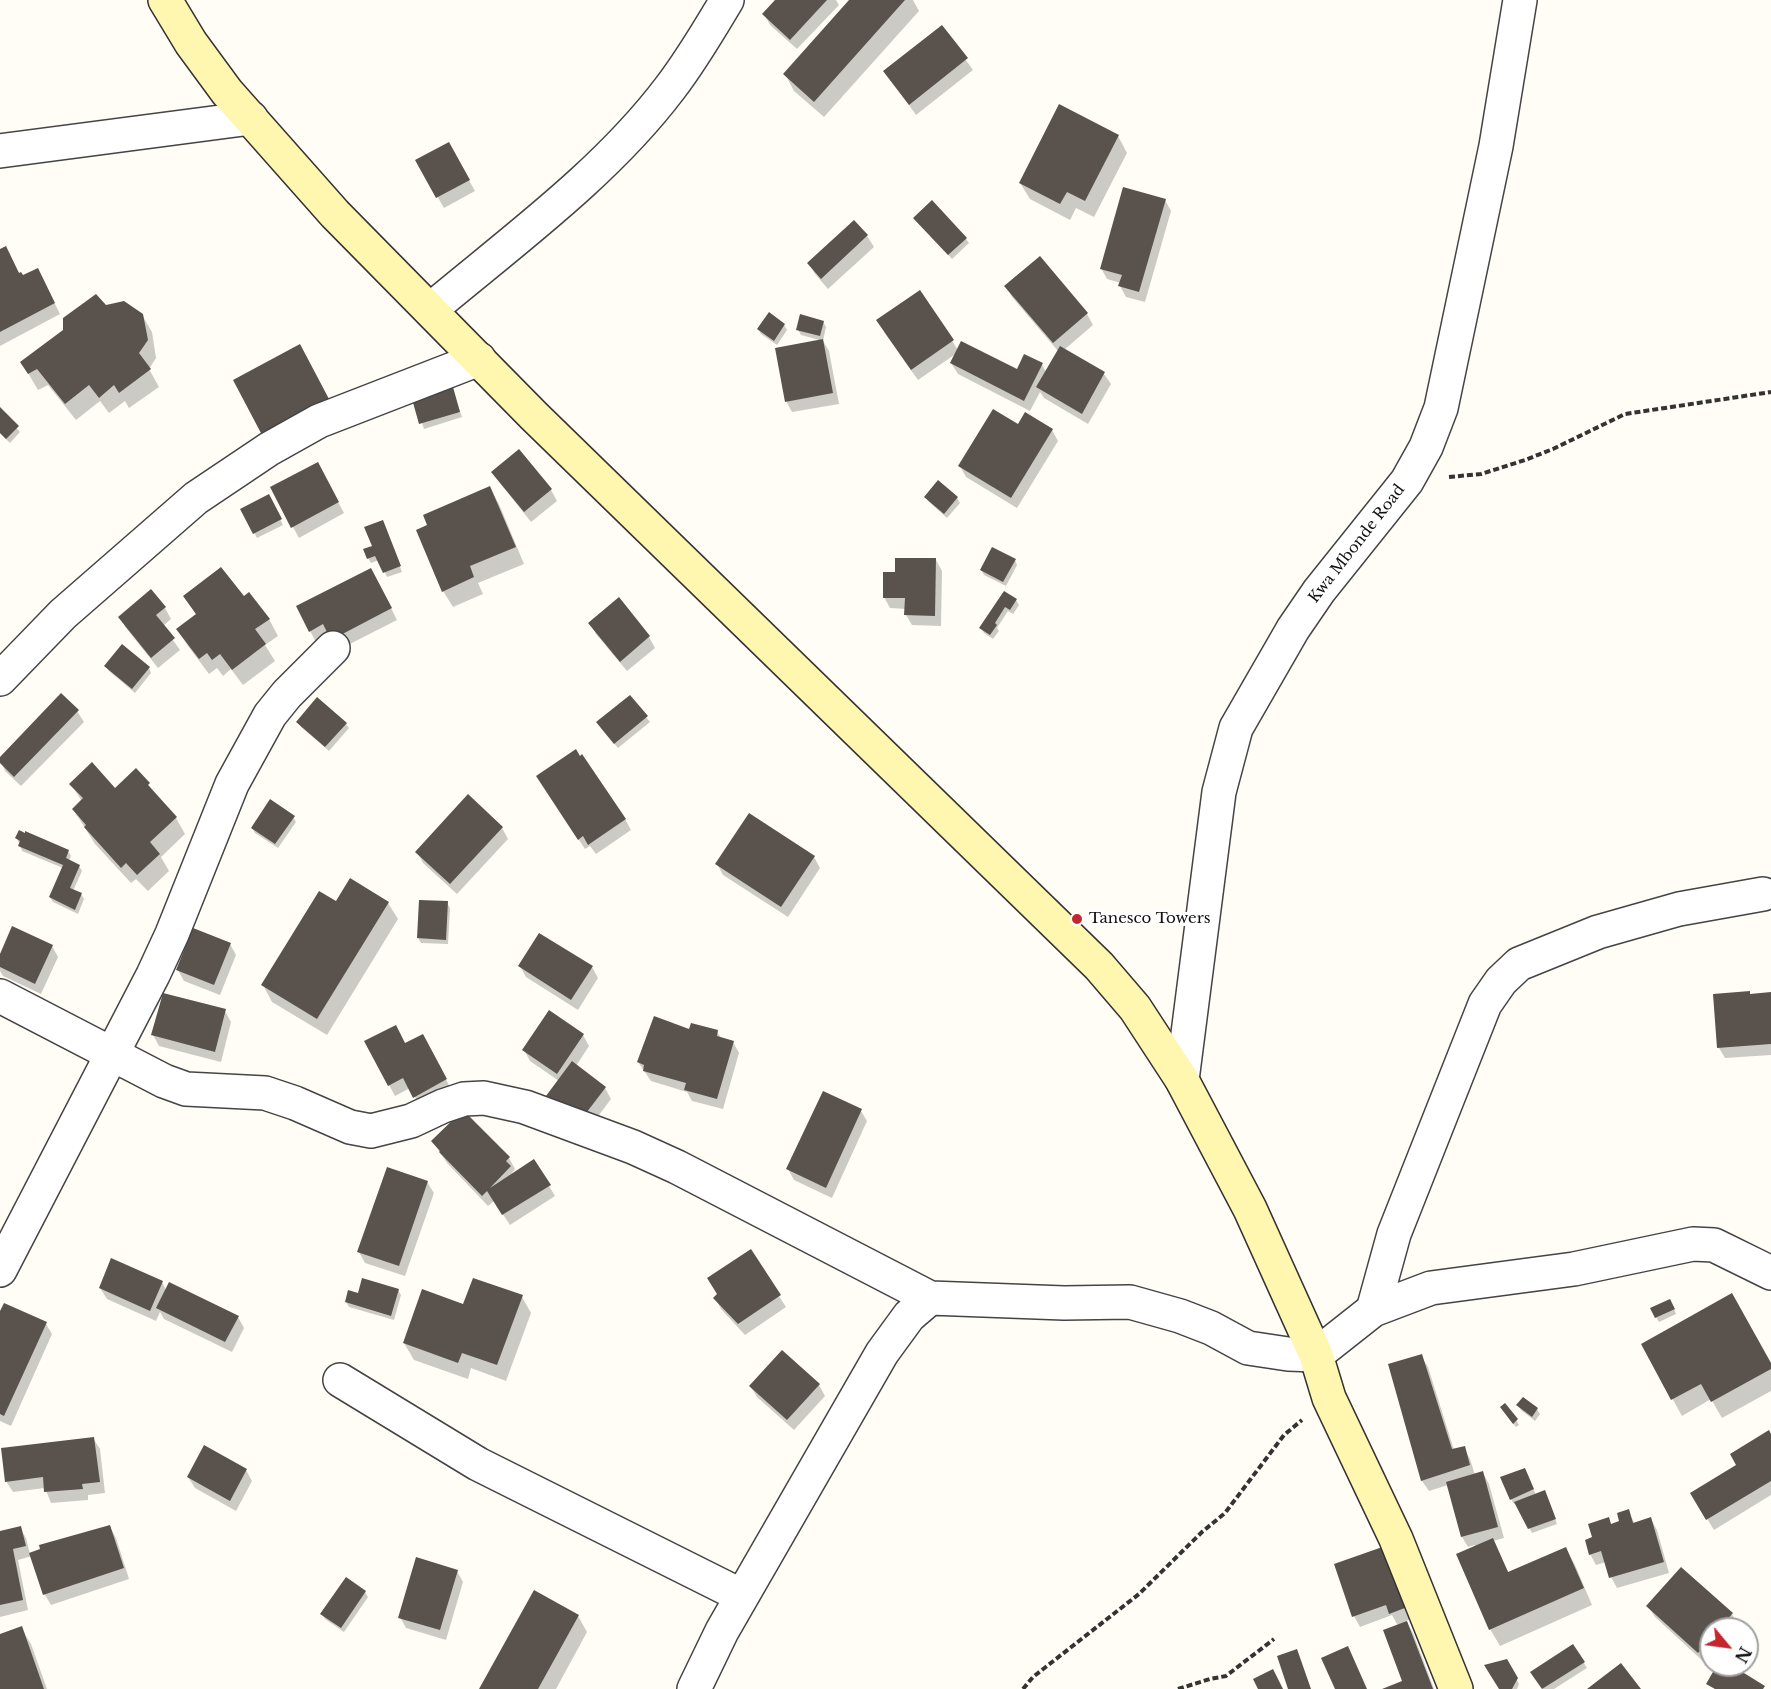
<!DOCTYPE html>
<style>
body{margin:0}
#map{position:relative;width:1771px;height:1689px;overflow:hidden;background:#fffdf5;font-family:"Libre Baskerville",serif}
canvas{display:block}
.north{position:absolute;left:1699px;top:1617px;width:60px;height:60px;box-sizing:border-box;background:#fff;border:2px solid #a0a0a0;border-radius:50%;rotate:119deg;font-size:16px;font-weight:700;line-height:24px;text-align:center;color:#111}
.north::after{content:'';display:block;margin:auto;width:21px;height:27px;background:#c4262e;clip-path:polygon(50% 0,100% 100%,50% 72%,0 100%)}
</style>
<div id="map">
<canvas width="1771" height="1689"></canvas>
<div class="north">N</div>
</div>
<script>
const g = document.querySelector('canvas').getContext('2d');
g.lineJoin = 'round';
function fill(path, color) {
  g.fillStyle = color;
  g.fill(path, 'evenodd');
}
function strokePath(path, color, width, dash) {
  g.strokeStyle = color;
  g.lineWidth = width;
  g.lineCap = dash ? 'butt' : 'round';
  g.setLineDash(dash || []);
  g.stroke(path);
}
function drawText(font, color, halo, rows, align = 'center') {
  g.font = font + ' "Libre Baskerville",serif';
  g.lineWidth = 6;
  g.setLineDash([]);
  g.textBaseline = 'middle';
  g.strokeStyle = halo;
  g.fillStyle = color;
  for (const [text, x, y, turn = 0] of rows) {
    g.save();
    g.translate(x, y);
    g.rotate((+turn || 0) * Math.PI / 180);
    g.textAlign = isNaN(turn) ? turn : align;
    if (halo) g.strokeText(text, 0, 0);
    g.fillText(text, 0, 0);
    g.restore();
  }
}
const shadow = new Path2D(`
 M777,0H836L839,5L797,49L770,25L764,14Z
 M851,0H913L919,11L824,117L794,91L785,74Z
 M942,27L973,70L916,115L885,71Z
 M1118,136L1127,153L1094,217L1076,208L1070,220L1030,199L1020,183Z
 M449,144L475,191L444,208L417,161Z
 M1165,200L1171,211L1145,302L1126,297L1120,286L1121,283L1107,279L1101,268Z
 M854,222L867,236L874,247L828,289L815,274L809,263Z
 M918,223L966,239L969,243L952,259Z
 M0,251L23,277L43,280L60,314L0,346Z
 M1006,287L1087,314L1093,325L1064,350L1104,374L1111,384L1088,424L1044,398L1040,392L1030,411L958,374L951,363L957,353L918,380L884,332L952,341L958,350L1017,371L1042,365L1046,372L1058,351L1012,297Z
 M105,307L142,315L152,332L156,358L149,369L159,387L129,408L125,401L109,413L100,401L76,420L48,385L38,390L22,363L65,330Z
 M823,322L826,327L823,341L801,335L798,330Z
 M784,325L787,330L777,345L761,334L758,329Z
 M823,341L829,351L839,404L792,412L786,401Z
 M452,389L462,417L424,429L414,400Z
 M0,409L20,432L10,443L0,433Z
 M1019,426L1052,430L1058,441L1017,508L966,477L960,466Z
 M493,473L551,490L557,501L531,522L500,483Z
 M323,474L344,513L299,538L272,488Z
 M490,488L499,504L524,564L478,583L483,594L453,607L443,591Z
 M268,496L283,525L257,538L242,509Z
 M926,497L957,498L960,503L947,518L929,502Z
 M385,527L402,572L387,577L379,560L371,563L368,558Z
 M936,560L942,571L941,626L912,625L906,615V609L890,608L884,597L896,574Z
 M1015,560L1017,565L1006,586L984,575L981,570Z
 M377,580L397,620L338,650L316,642L310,631Z
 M1005,593L1016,600L1019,605L1013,614L1008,611L997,628L999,631L993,639L984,633L981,628Z
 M185,597L244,599L269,619L278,636L265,645L275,661L243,685L231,669L223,676L217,668L209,674L188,646L178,630L197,616Z
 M619,599L649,637L655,648L627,671L596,634L590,623Z
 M165,608L171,619L163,626L180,650L158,668L126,628L120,617Z
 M106,666L149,668L151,673L135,693L109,671Z
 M630,697L650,722L618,748L601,728Z
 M77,711L84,722L21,786L5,771L0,759Z
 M298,722L346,724L349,728L329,751L301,727Z
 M136,770L176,818L185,834L161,857L169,871L148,891L136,879L131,883L95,844L73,809L81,800L71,784L115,790Z
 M544,787L625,819L631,830L596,854L590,846L585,849Z
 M468,797L502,828L508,839L457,894L423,863L417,852Z
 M293,817L296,822L278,848L255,833L252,828Z
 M26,835L68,851L71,856L69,861L79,866L82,871L73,891L81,894L84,899L78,914L53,902L50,897L63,868L22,851L17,838Z
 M814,857L820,868L788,917L723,875L717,864Z
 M337,903H388L398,919L327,1035L272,1002L263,985Z
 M447,903L450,908L448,944L421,943L418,938Z
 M230,944L236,955L220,995L184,981L178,970Z
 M52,946L58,957L41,994L3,976L0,971V957Z
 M520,966L592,967L598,978L578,1010L526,977Z
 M1771,993V1055L1725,1058L1719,1048L1750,995Z
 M225,1011L231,1022L221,1062L159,1046L153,1035Z
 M550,1012L583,1035L589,1046L576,1066L605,1088L611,1099L584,1135L559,1081L530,1061L524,1050Z
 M690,1031L717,1032L722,1039L733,1042L739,1053L723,1109L692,1101L687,1092L651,1081L638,1062Z
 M405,1045L429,1047L452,1091L421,1108L410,1088L395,1096L389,1085Z
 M861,1111L867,1121L832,1198L794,1180L788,1169Z
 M463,1112L509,1158L515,1169L509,1177L549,1186L555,1196L510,1225L494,1201L488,1206L447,1163L433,1142Z
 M427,1182L434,1193L405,1276L365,1263L359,1252Z
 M750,1251L786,1307L745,1335L721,1309L715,1298Z
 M162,1282L166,1290L238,1317L244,1328L232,1352L164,1319L160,1312L156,1321L107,1299L100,1288Z
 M398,1290L401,1295L394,1320L349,1307L346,1302L359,1295Z
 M522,1297L531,1313L506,1381L471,1368L468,1379L414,1360L404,1343Z
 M1673,1306L1676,1314L1659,1322L1656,1317Z
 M0,1314L46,1324L52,1334L11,1426L0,1421Z
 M1643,1345L1771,1366V1391L1722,1418L1711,1399L1682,1416Z
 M1421,1356L1428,1367L1454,1450L1464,1448L1470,1459L1475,1475L1483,1473L1489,1484L1504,1538L1493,1541L1509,1573L1566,1549L1575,1565L1592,1605L1500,1646L1490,1629L1475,1545L1468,1547L1462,1537L1448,1485L1429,1491L1422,1481L1390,1365Z
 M819,1385L825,1396L794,1430L757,1397L751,1387Z
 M1518,1405L1537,1409L1540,1414L1535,1421L1521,1410Z
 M1505,1413L1516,1420L1519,1425L1516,1427Z
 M1771,1437V1495L1714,1530L1692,1494L1738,1466Z
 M93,1438L100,1449L105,1493L88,1495V1500L51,1503L45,1488L13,1492L6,1481Z
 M246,1470L252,1481L236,1511L195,1488L188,1477Z
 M1527,1474L1536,1495L1547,1497L1557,1524L1532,1533L1516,1503L1514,1504L1511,1499Z
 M1628,1511L1635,1524L1651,1519L1657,1530L1669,1573L1617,1588L1611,1577L1606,1562L1596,1565L1590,1554L1611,1525L1621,1522Z
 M110,1527L116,1538L129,1579L51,1605L45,1595L32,1556L18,1560L28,1610L0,1617V1533L20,1528L26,1538L30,1554Z
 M1388,1547L1415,1617L1406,1621L1413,1633L1434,1689H1385L1404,1682L1398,1626L1392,1615L1360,1627L1354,1616Z
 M457,1571L463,1582L446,1640L406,1628L400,1617Z
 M347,1579L365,1592L368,1597L344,1632L325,1619L322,1614Z
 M1648,1606L1732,1614L1738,1625L1734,1629H1711V1656L1705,1663L1655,1617Z
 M578,1616L587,1632L556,1689H481Z
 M21,1628L31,1644L47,1689H0V1635Z
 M1573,1646L1587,1668L1554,1689H1543L1532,1672Z
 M1507,1661L1519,1684L1517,1689H1501Z`);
const building = new Path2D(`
 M775,0H827L790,40L762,14Z
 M849,0H905L814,102L783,74Z
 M942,25L968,58L909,105L883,71Z
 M1059,104L1119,135L1085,201L1067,192L1060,204L1019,183Z
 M449,142L470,180L436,198L415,160Z
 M1123,187L1166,199L1139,292L1118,286L1122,275L1100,269Z
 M932,200L967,238L948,255L913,218Z
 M854,220L868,235L821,279L807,263Z
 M6,246L19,273L21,272L23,275L38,268L55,303L0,332V249Z
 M1040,256L1088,313L1053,343L1004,286Z
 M920,290L954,340L911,370L876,320Z
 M96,294L106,305L124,301L143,314L148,340L139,353L151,369L119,393L114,385L99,398L89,385L65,404L37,369L28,374L20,362L63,330V318Z
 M769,312L785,324L774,341L757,329Z
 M800,314L824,321L820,336L796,330Z
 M823,339L833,393L785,402L775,348Z
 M961,341L1017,369L1024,354L1043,363L1024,401L950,363Z
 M300,344L329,399L262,435L233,380Z
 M1060,346L1105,372L1082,414L1036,387Z
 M453,387L460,412L419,424L412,399Z
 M0,407L19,426L6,439L0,433Z
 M993,409L1018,424L1025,412L1053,429L1011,498L958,466Z
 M519,449L552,489L524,512L491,472Z
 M318,462L339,502L291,528L270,487Z
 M938,480L958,497L944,514L924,497Z
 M490,486L516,547L470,566L474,577L442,592L416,530L427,525L423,515Z
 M269,494L282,519L253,534L240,509Z
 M383,520L401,566L383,573L375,556L367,559L363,549L372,546L364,527Z
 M992,547L1016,559L1003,582L980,570Z
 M895,558H936L935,616L904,615L905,598H883V572H895Z
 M221,567L244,596L249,592L270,619L255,629L266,644L232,670L220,654L212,660L207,653L199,659L176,629L196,614L183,596Z
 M371,568L392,608L331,640L323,624L309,632L296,606Z
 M151,589L166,607L156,615L175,638L151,658L118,617Z
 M1004,591L1017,599L1010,610L1005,607L995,623L997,625L990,635L979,628Z
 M619,597L650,636L620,662L588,623Z
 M122,644L150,667L132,689L104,666Z
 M61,693L79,710L14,777L0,763V757Z
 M630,695L648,716L614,744L596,722Z
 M317,697L347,723L325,747L296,722Z
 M576,749L580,756L582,754L626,819L588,845L583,836L578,840L536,776Z
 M92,762L115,788L136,768L150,783L148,785L177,817L150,842L160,854L137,875L126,863L121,868L84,827L86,825L72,809L83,798L69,784Z
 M468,794L503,827L450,884L415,852Z
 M270,799L295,816L275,844L251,828Z
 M749,813L815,856L781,907L715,864Z
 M19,830L25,833V831L69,850L66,858L80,865L70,888L82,893L75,910L49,897L63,865L18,846L20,841L15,838Z
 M350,878L389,902L317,1019L261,985L319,891L336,901Z
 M419,900L448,901L446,940L417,938Z
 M12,926L53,945L35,984L0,967V954Z
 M193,928L231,943L214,985L176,970Z
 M539,933L593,966L571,1000L518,966Z
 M1750,991V994L1771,992V1044L1717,1048L1713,994Z
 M163,993L226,1009L215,1052L151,1035Z
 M549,1010L584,1034L557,1074L522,1050Z
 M654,1016L689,1029L691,1023L718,1030L717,1036L734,1041L717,1099L684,1090L686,1083L643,1071L644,1065L637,1062Z
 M396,1025L405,1043L423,1034L447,1079L413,1098L403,1078L388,1086L364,1041Z
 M572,1061L606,1087L577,1125L543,1100Z
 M823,1091L862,1109L826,1188L786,1169Z
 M463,1110L510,1157L506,1161L511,1166L490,1188L534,1159L551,1185L502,1215L487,1191L482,1196L439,1152L440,1151L431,1141Z
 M387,1167L428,1181L399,1266L357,1252Z
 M751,1249L781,1295L738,1324L713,1298L717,1294L707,1278Z
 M111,1258L163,1281L150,1311L99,1288Z
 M362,1278L399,1289L391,1316L345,1302L348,1290L358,1293Z
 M473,1278L523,1295L497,1365L462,1353L458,1363L403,1343L422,1289L463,1304Z
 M169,1282L239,1316L225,1342L156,1308Z
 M1732,1293L1771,1363V1369L1711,1402L1701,1384L1671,1400L1641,1344Z
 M1670,1299L1675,1309L1655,1318L1650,1308Z
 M4,1303L47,1322L4,1416L0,1414V1311Z
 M782,1350L820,1384L787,1420L749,1386Z
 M1422,1354L1452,1449L1465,1446L1470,1465L1421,1481L1388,1364Z
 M1523,1397L1538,1408L1532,1417L1516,1405Z
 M1505,1403L1518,1419L1513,1424L1500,1407Z
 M1769,1430L1771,1434V1481L1706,1520L1690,1493L1736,1465L1730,1454Z
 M94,1437L100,1482L82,1484L83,1489L44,1492L43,1477L5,1482L1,1448Z
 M204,1445L247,1469L230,1501L187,1477Z
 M1525,1468L1534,1489L1510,1500L1500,1477Z
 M1483,1471L1498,1527L1461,1537L1446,1482Z
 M1545,1490L1556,1519L1528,1529L1514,1502Z
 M1629,1509L1633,1523L1651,1517L1664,1562L1609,1578L1601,1551L1589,1555L1585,1540L1592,1537L1588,1524L1609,1517L1611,1524L1619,1521L1617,1513Z
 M110,1525L124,1568L43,1595L29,1553L40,1549L39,1545Z
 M21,1526L26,1546L13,1549L23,1600L0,1605V1531Z
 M1493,1538L1508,1572L1566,1547L1584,1588L1489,1630L1456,1554Z
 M1388,1545L1410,1606L1389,1614L1386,1605L1352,1617L1334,1564Z
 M416,1557L458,1570L440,1630L398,1618Z
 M1681,1567L1733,1613L1719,1629H1711V1638L1698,1653L1646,1606Z
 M346,1577L366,1591L341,1628L320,1614Z
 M534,1590L579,1615L538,1689H479Z
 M1407,1621L1433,1689H1382L1402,1681L1383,1630Z
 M22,1626L44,1689H0V1634Z
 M1573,1644L1585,1662L1542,1689L1530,1672Z
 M1348,1646L1367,1689H1335L1321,1658Z
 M1297,1649L1311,1689H1288L1277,1656Z
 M1507,1659L1518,1678L1512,1689H1499L1484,1665Z
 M1621,1663L1641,1689H1587L1600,1679Z
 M1717,1665H1731L1765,1686L1763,1689H1715L1706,1684Z
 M1273,1669L1283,1689H1258L1253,1679Z`);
const path = new Path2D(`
 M1449,477L1481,474L1525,460L1553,449L1625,414L1771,392
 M1023,1689L1033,1677L1139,1594L1202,1532L1225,1513L1284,1435L1302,1420
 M1178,1689L1210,1679L1226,1676L1274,1639`);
const street = new Path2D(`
 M0,151L251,118
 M430,310C511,242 606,173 670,88C691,61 709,30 727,0
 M0,679L63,614L196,498L269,449L319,421L479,359
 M0,996L164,1081L186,1089L265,1093L295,1103L350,1127L371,1131L411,1121L443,1106L464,1099L484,1098L525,1107L633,1147L677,1167L930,1298L1064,1303L1130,1302L1180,1316L1211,1328L1248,1348L1288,1354L1316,1355L1373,1310L1431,1288L1574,1269L1693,1244L1714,1245L1771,1273
 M1182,1080L1219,792L1236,728L1293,629L1319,591L1407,481L1426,447L1441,408L1496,146L1520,0
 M0,1270L153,975L172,934L232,784L270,715L287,694L333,648
 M1373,1310L1394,1234L1485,1004L1501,981L1519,964L1598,932L1679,909L1763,894
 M340,1380L478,1464L742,1596
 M694,1689L722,1631L882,1353L909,1316L930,1298`);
const secondary = new Path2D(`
 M165,0L191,43L227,92L335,214L534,416L1099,966L1135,1008L1182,1080L1250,1209L1316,1355L1329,1398L1396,1539L1456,1689`);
const markers = [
 [1077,919,6,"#c4262e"]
];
const streetNames = [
 ["Kwa Mbonde Road",1357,544,-52]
];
const poiNames = [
 ["Tanesco Towers",1089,919]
];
fill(shadow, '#0003');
fill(building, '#5a524d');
strokePath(street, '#444', 36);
strokePath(secondary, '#333', 36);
strokePath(path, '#333', 4, [6, 3]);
strokePath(street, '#fff', 33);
strokePath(secondary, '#fff6b0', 33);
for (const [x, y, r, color] of markers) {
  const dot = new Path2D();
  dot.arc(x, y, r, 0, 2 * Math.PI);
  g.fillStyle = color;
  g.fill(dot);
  strokePath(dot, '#fff', 2);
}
drawText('15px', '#111', '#fff', streetNames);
drawText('15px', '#111', '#fff', poiNames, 'left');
</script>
